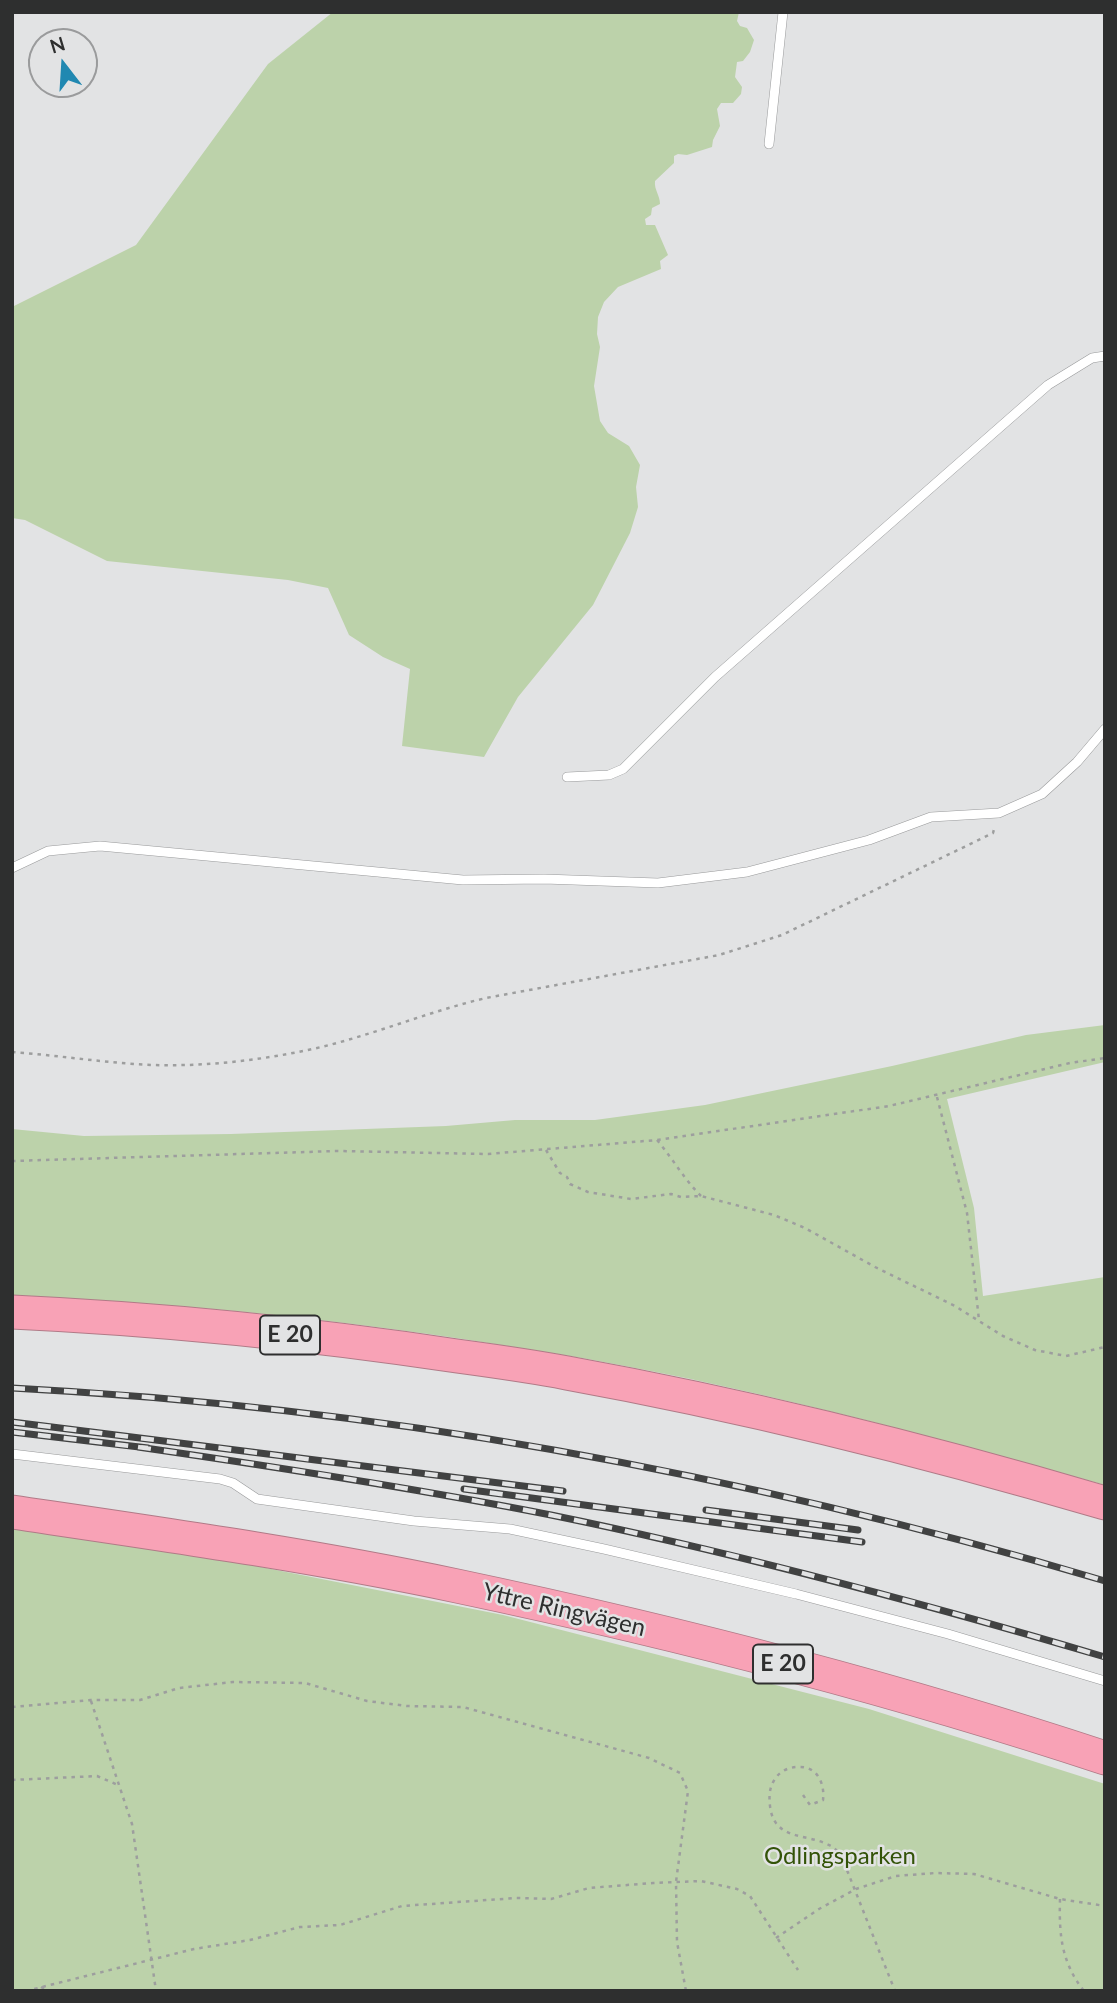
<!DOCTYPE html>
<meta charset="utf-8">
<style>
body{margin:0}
#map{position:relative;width:1117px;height:2003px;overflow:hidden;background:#e2e3e4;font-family:Lato,sans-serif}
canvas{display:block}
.frame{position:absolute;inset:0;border:14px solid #2e2f2f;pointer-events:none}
.north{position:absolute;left:28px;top:28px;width:70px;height:70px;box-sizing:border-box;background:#e2e3e4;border:2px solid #9a9b9c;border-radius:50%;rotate:343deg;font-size:19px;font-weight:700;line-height:28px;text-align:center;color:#2e2f2f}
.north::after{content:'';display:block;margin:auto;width:24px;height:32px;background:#2088b1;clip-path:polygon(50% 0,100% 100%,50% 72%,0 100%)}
</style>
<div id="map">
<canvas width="1117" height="2003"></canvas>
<div class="frame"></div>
<div class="north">N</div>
</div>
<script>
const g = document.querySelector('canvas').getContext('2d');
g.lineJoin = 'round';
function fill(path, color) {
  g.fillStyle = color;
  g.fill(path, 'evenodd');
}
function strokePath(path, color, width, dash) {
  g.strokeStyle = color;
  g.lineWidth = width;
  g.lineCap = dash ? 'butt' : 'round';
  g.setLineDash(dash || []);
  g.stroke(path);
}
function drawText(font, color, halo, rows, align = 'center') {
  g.font = font + ' Lato,sans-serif';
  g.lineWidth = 5;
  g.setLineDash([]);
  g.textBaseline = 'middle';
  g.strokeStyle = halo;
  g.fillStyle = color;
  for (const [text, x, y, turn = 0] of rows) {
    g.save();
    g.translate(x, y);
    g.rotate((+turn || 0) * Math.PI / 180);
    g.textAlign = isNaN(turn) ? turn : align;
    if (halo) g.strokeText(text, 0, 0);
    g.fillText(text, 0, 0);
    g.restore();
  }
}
const green = new Path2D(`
 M333,12H739L737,21L740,26L747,28L754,40L750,52L743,61L737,62L735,77L742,87L741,94L733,103H721L717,109L720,126L713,140L712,147L687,155L678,154L674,156V163L655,181C654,190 660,195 660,204L652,208L651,215L645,219L646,225H655L668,255L660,261L661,269L618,287L604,302L598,317L597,334L600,347L594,386L600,421L608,433L629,446L640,465L636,487L638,507L630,533L593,605L518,697L484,757L402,746L410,669L383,657L349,635L328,588L288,580L107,561L25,520L12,518V307L136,245L268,64Z
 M1105,1025V1062L947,1099L974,1208L983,1296L1105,1277V1485C922,1434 738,1383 551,1353C442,1335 333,1320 224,1310C154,1304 83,1300 12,1295V1129L84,1136L231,1134L446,1126L515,1120H595L705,1105L892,1066L1026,1035Z
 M12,1527L241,1563L503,1615L869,1709L1105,1784V1991H12Z`);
const path = new Path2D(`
 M12,1052C53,1055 93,1061 134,1064C191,1068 251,1062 308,1050C369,1037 426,1012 486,998L719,955L782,935L993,833L995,826
 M937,1097L967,1213L979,1320
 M657,1140C673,1159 684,1179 701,1196
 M546,1150L560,1173L567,1177L570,1184L588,1192L631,1199L671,1194L681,1197L701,1196L774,1215L805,1228L875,1267L955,1306L1003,1336L1035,1350L1066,1356L1105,1347
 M12,1161L338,1151L488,1154L657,1140L889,1106L1070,1063L1105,1058
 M91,1701L132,1824L156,1991
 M12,1707L91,1700H140L179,1688L233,1682L305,1683L367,1701L407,1706L463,1707L649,1758L680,1773L688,1791L676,1882L677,1942L686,1991
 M12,1780L97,1776L118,1785
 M803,1795L810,1805L823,1800C825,1783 817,1766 798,1767C789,1767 780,1771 775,1779C769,1788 769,1796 770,1806C774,1841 806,1833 829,1845C834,1847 838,1852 841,1855L895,1991
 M1060,1899C1059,1934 1061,1962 1084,1991
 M776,1938L819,1909L856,1889L896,1876L935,1873L974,1874L1060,1899L1105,1906
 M41,1987L48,1991
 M26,1991L194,1949L250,1940L300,1927L340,1925L402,1906L516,1898L551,1899L589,1888L653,1883L701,1881L737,1889L750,1896L798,1970`);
const lane = new Path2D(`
 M769,144L783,12
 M567,777L609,775L623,769L715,677L1048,385L1092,358L1105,356
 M12,868L48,851L100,846L463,880L544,879L658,883L747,872L869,840L931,817L999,813L1042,794L1077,762L1105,729
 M12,1454L220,1479L233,1483L257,1499L414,1521L510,1529L604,1549L796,1594L948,1634L1105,1681`);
const highway = new Path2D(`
 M12,1312C161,1319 310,1334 457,1356C494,1361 531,1366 567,1373C749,1406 928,1451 1105,1503
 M12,1512C161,1534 310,1555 457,1586C675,1632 893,1688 1105,1758`);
const rail = new Path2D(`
 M12,1388C384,1407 749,1475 1105,1581
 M12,1422L563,1491
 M12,1432L148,1448
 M138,1447C277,1467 414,1488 551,1515C738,1553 922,1603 1105,1657
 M464,1489L862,1542
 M706,1510L858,1530`);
const shields = [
 [290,1335,60],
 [783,1664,60]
];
const shieldNames = [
 ["E 20",290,1335],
 ["E 20",783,1664]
];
const streetNames = [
 ["Yttre Ringvägen",564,1610,13]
];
const parkNames = [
 ["Odlingsparken",840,1856]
];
fill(green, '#bcd2aa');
strokePath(lane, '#98999a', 10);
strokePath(highway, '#b17a87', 35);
strokePath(path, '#9d9e9e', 2.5, [3.5, 5]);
strokePath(lane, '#fff', 9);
strokePath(highway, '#f8a2b6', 33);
strokePath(rail, '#414242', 7);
strokePath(rail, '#e2e3e4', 4.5, [13]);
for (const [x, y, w] of shields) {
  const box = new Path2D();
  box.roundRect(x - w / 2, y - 19.5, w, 39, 5);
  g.fillStyle = '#e2e3e4';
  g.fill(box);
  strokePath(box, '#2e2f2f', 2);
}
drawText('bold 23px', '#2e2f2f', null, shieldNames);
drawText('24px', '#2e2f2f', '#e2e3e4', streetNames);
drawText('24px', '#335308', '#e2e3e4', parkNames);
</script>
